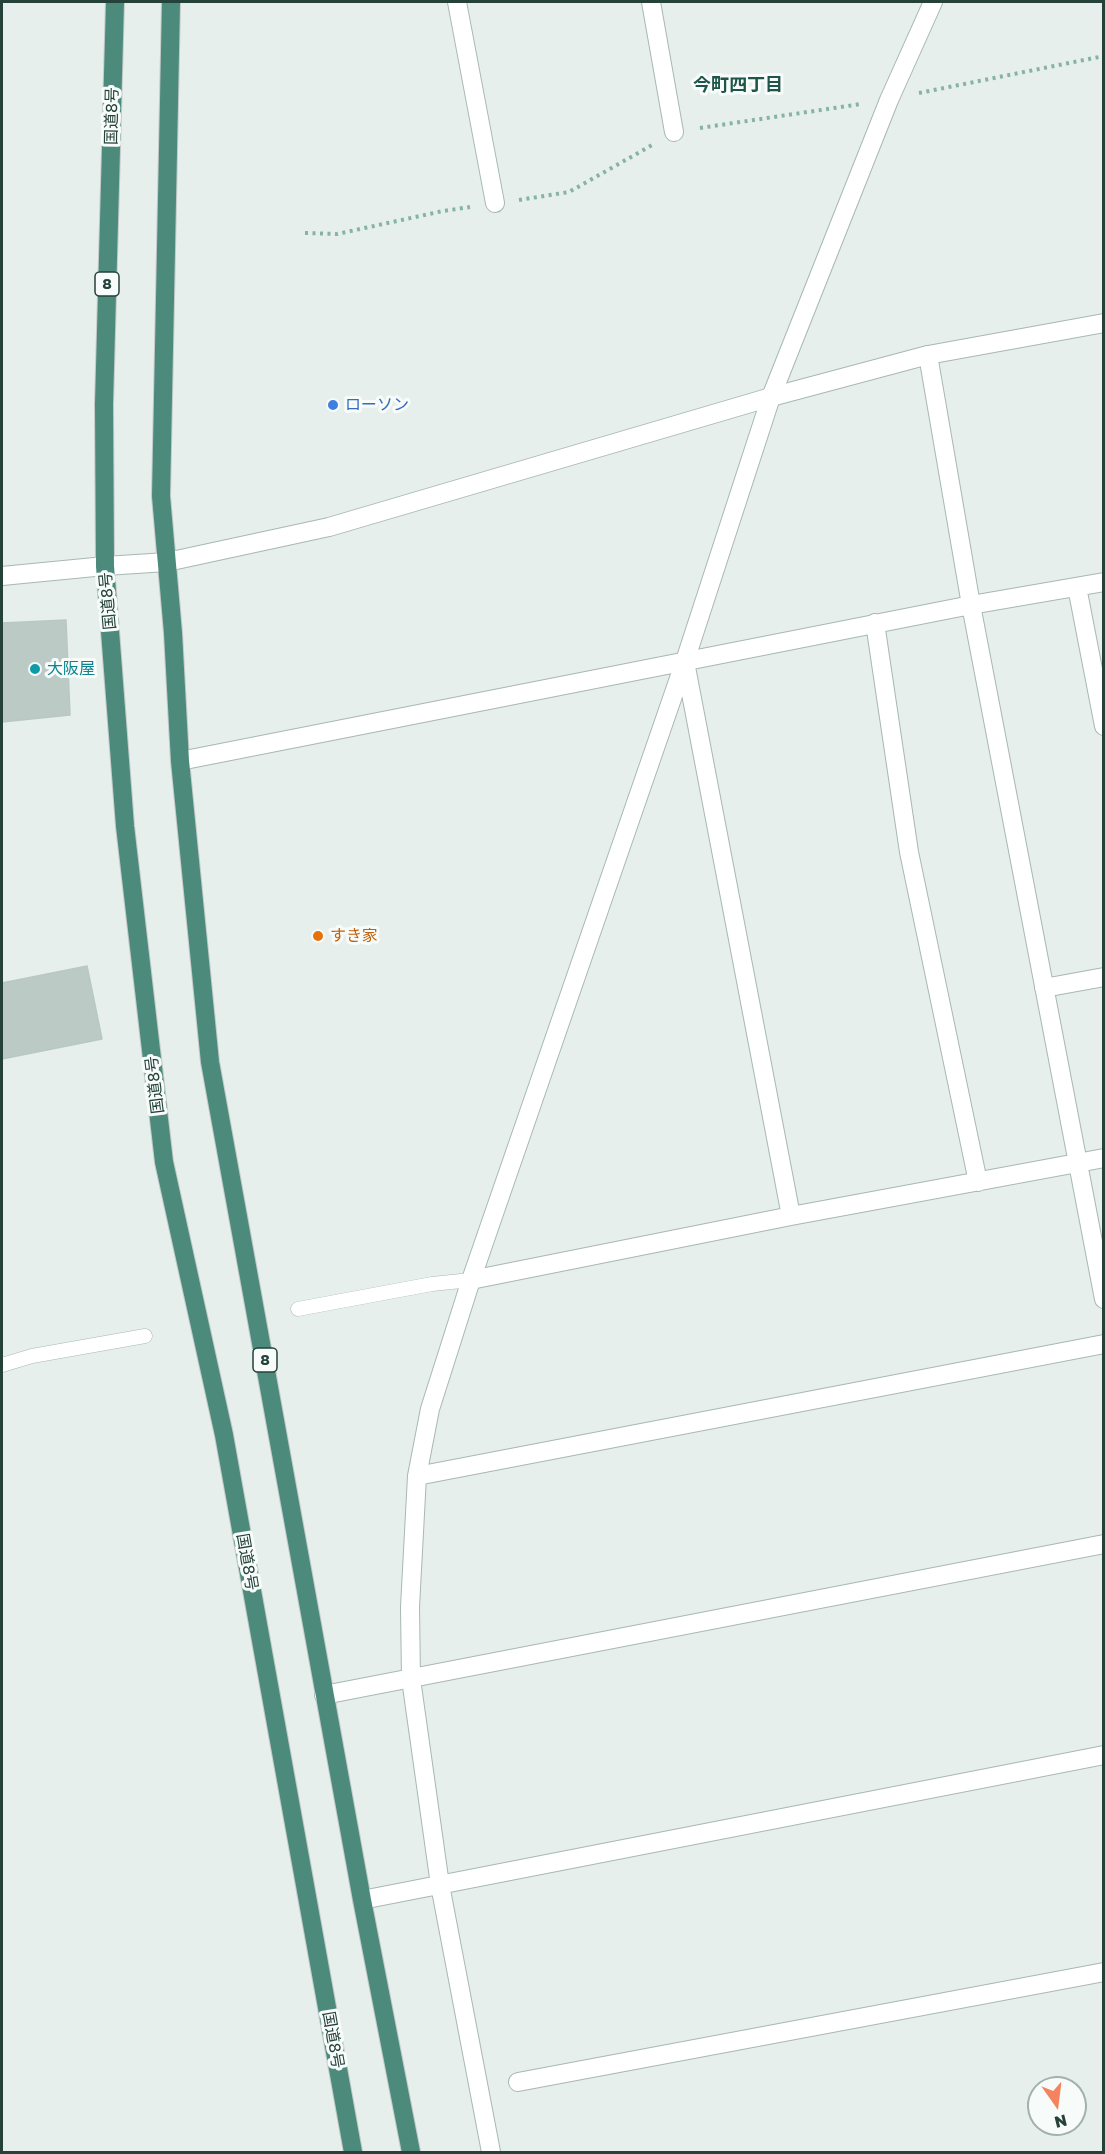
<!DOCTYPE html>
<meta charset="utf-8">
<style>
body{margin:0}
#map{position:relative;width:1105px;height:2154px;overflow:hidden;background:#e6efeb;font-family:"Golos Text",sans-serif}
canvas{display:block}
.frame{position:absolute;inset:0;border:3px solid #24423a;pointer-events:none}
.north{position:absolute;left:1027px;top:2076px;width:60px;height:60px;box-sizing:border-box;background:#f7fbf9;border:2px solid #a3b1ad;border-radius:50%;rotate:166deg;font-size:16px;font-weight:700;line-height:24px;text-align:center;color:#24423a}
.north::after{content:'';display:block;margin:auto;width:21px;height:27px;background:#f4845f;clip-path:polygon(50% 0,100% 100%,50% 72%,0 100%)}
</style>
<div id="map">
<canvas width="1105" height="2154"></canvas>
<div class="frame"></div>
<div class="north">N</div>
</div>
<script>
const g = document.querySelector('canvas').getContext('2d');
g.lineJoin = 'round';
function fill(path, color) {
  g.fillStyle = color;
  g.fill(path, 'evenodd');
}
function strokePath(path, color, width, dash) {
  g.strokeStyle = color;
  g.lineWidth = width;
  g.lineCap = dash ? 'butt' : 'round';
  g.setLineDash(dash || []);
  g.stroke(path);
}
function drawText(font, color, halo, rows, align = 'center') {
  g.font = font + ' "Golos Text","Noto Sans JP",sans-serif';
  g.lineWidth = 6;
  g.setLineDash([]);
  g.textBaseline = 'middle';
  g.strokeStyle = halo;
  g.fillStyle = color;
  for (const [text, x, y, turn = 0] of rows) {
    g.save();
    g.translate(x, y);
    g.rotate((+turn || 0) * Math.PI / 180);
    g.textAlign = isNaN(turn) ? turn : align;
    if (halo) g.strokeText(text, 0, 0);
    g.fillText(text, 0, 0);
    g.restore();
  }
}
const building = new Path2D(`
 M66,620L70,715L2,722V623Z
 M87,966L102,1039L2,1059V983Z`);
const path = new Path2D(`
 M919,93L1104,56
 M700,128L861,104
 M519,200L569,192L654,144
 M305,233L337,234L443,211L470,207`);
const service = new Path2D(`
 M298,1309L432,1284L471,1280
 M2,1365L32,1356L145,1336`);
const minor = new Path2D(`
 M457,2L495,203
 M651,2L674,132
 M928,355L971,605L1104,1299
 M1077,587L1104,726
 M875,623L909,852L978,1182
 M685,662L791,1216
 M180,761L971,605L1104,582
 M1044,988L1104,977
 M471,1280L791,1216L1104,1158
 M417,1476L1104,1344
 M324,1695L1104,1544
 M362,1900L1104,1755
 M491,2152L440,1885L411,1679L410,1607L417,1476L430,1409L471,1280L685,661L771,397L889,100L933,2`);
const tertiary = new Path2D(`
 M2,576L105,566L167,562L329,527L771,397L928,355L1104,323
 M518,2082L1104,1972`);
const trunk = new Path2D(`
 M115,2L104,404L105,566L125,826L164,1162L224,1435L353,2152
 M171,2L161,496L173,633L180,761L210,1062L362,1900L411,2152`);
const markers = [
 [333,405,6,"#3f7fe0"],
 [35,669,6,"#0f9aa8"],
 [318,936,6,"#e8710a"]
];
const shields = [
 [107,284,24],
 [265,1360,24]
];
const shieldNames = [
 ["8",107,284],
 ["8",265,1360]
];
const streetNames = [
 ["国道8号",112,116,-89],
 ["国道8号",108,601,-95],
 ["国道8号",155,1085,-97],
 ["国道8号",247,1562,80],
 ["国道8号",333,2040,80]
];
const shopNames = [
 ["ローソン",345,405]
];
const cultureNames = [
 ["大阪屋",47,669]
];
const foodNames = [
 ["すき家",330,936]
];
const neighbourhoodNames = [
 ["今町四丁目",738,85]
];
fill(building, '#bbcac4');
strokePath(building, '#b8c9c2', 1.5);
strokePath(service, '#a8b8b2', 15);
strokePath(minor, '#a8b8b2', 20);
strokePath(tertiary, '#a8b8b2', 20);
strokePath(trunk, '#c2cac8', 20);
strokePath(path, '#86b3a5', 4, [3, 4.5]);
strokePath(service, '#fff', 14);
strokePath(minor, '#fff', 18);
strokePath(tertiary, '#fff', 18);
strokePath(trunk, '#4c8a7c', 18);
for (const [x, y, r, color] of markers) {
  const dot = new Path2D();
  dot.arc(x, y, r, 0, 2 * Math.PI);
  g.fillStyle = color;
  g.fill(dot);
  strokePath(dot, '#f7fbf9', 2);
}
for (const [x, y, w] of shields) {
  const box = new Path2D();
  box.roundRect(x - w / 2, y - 12, w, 24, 4.5);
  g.fillStyle = '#f7fbf9';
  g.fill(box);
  strokePath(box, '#24423a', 1.5);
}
drawText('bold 15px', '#24423a', null, shieldNames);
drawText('16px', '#24423a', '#f7fbf9', streetNames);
drawText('16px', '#366cbe', '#f7fbf9', shopNames, 'left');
drawText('16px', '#0d838f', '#f7fbf9', cultureNames, 'left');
drawText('16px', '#c56008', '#f7fbf9', foodNames, 'left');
drawText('bold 18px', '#1f5548', '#f7fbf9', neighbourhoodNames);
</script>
